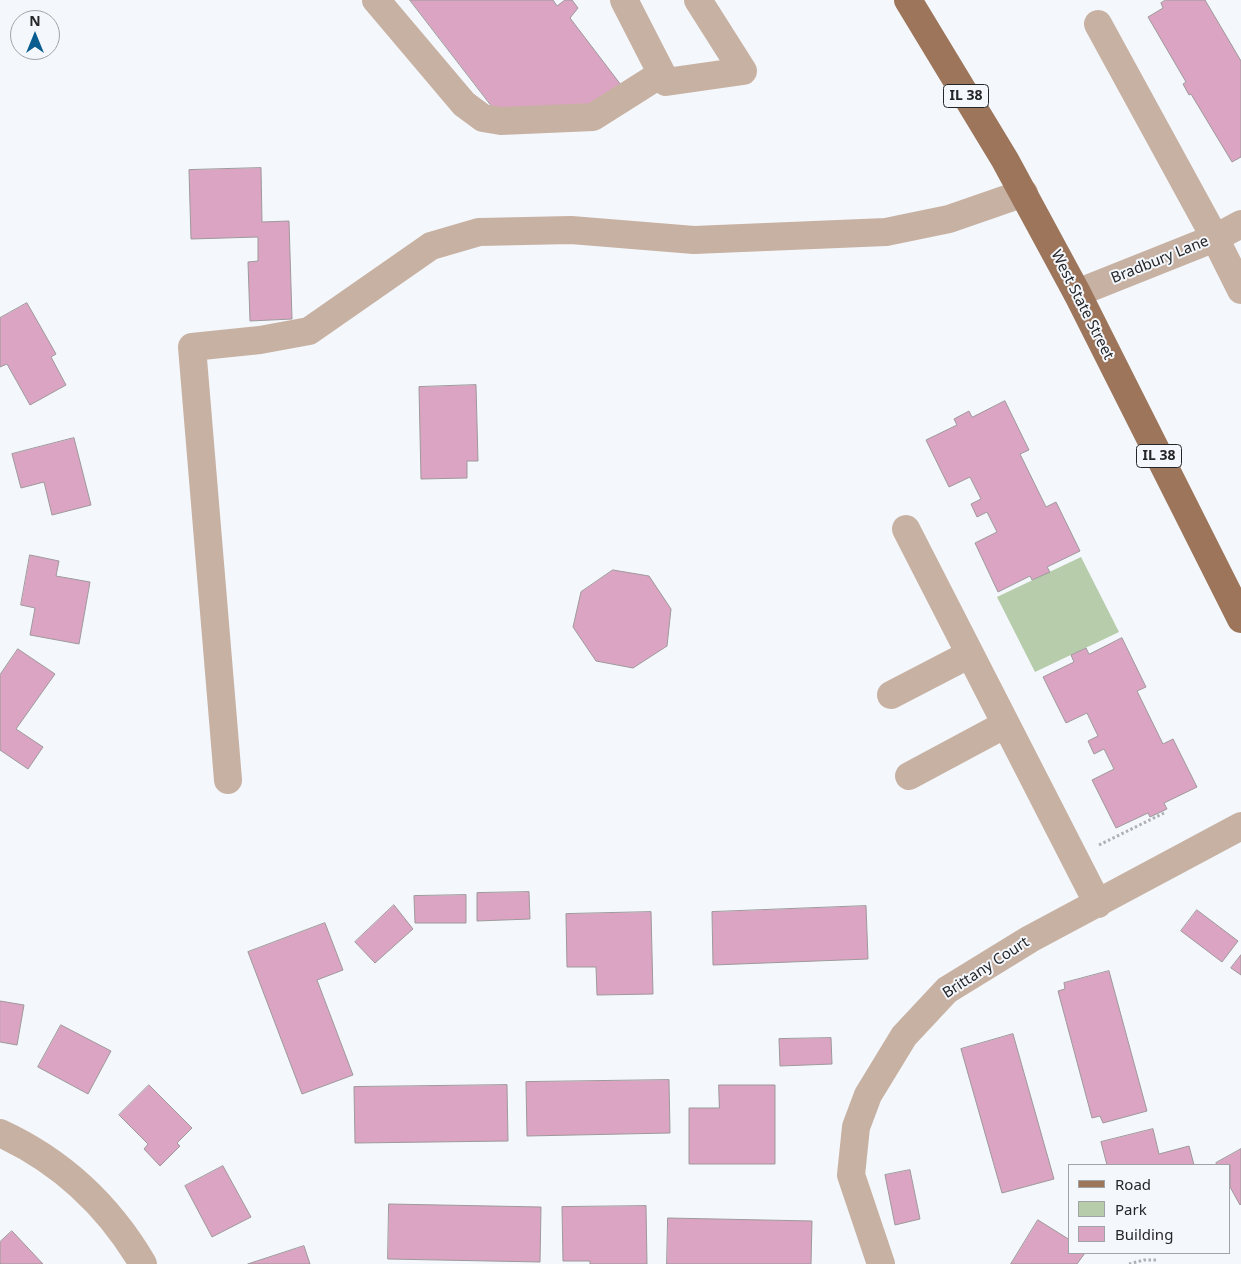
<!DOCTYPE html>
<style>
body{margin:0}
#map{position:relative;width:1241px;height:1264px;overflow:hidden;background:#f4f7fb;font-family:"Noto Sans",sans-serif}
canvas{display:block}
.legend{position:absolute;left:1068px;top:1164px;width:162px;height:90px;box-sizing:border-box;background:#f4f7fb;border:1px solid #a1a3a7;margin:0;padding:6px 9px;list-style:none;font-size:15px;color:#252628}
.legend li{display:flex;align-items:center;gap:10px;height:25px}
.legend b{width:25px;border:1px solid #a1a3a7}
.north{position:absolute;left:10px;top:10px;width:50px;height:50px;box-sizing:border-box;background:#f4f7fb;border:1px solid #a1a3a7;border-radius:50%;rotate:0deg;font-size:14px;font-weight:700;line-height:20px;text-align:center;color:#252628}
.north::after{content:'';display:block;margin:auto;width:18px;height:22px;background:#095d8f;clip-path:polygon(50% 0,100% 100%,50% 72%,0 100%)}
</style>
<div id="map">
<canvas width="1241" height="1264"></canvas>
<ul class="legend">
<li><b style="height:6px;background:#9c755a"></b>Road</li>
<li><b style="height:14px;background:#b6ccaa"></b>Park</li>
<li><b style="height:14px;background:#dba4c2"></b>Building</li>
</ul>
<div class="north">N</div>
</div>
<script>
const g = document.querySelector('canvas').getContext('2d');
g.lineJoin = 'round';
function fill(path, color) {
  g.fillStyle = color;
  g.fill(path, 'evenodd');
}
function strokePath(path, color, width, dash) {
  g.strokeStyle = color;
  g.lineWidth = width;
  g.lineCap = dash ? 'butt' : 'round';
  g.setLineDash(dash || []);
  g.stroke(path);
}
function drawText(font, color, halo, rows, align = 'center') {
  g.font = font + ' "Noto Sans",sans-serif';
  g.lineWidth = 4;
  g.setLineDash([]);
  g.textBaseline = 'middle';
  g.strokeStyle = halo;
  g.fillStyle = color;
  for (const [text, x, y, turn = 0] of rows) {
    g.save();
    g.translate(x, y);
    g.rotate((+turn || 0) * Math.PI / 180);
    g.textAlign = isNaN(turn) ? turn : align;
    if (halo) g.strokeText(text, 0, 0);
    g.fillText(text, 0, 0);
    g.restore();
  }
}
const green = new Path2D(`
 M1081,557L1119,632L1035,672L997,597Z`);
const building = new Path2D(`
 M410,0H553L557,6L565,0H572L578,8L570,18L621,85L585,112L494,109Z
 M1166,0H1205L1241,61V157L1232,162L1191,94L1189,95L1183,84L1186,82L1148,17L1163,8L1161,3Z
 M261,168L262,222L289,221L292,319L250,321L248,262L258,261V237L191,239L189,170Z
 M27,303L56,354L51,357L66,385L30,405L7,364L0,367V318Z
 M476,385L478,461H467V478L421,479L419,387Z
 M1005,401L1029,450L1020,454L1046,507L1056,502L1080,551L1047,567L1050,572L1032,580L1030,576L998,592L975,543L997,532L987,512L977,517L971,504L981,499L970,477L949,487L926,440L957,425L954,419L969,411L972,417Z
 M74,438L91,505L52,515L44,482L21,488L12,454Z
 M30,555L59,561L56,576L90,582L79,644L30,635L35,608L21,605Z
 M613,570L649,576L671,609L667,646L633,668L596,661L573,627L581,592Z
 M1122,638L1146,687L1137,691L1163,744L1173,739L1197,787L1164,803L1167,809L1150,817L1148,813L1116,828L1092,780L1114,769L1104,749L1094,754L1088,741L1098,736L1087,713L1066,723L1043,677L1074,662L1071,655L1086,648L1089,654Z
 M18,649L55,674L16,729L43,747L28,769L0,750V675Z
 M529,892L530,919L477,921V893Z
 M466,895V923H415L414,896Z
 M394,905L413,929L375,963L355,942Z
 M866,906L868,959L713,965L712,912Z
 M1197,910L1238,941L1222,962L1181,931Z
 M651,912L653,994L597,995L596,967H567L566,914Z
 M325,923L343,970L317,980L353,1075L302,1094L248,952Z
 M1241,955V975L1231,968Z
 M1109,971L1147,1111L1103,1123L1100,1116L1092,1118L1058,991L1065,989L1064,983Z
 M0,1001L24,1005L17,1045L0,1042Z
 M61,1025L111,1051L88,1094L38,1067Z
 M1013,1034L1054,1179L1002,1193L961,1049Z
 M831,1038L832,1064L780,1066L779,1039Z
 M669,1080L670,1133L527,1136L526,1082Z
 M149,1085L192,1128L177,1143L180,1146L160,1166L144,1149L148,1144L119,1115Z
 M507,1085L508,1141L355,1143L354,1087Z
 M719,1085H775V1164H689V1108H719Z
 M1153,1129L1159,1154L1189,1146L1194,1165H1107L1101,1142Z
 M1241,1149V1204L1240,1205L1230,1187V1165H1217L1216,1163Z
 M223,1166L251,1217L212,1237L185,1186Z
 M910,1170L920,1219L895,1225L885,1175Z
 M389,1204L541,1207L540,1262L388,1259Z
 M646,1206L647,1264H590V1261H563L562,1207Z
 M668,1218L812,1221L811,1264H667Z
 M1038,1220L1070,1240V1253H1085L1077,1264H1011Z
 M12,1231L43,1264H0V1242Z
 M304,1246L310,1264H248Z`);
const path = new Path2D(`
 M1099,845L1164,813
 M1129,1264L1144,1260H1157`);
const minor = new Path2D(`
 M376,0L464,104L483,118L501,121L593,117L661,74
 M624,0L666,82L743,71L698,0
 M1098,24L1215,238L1241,290
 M1077,293L1215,238L1241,224
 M906,529L1098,904
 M891,695L970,654
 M909,776L1006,724
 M228,780L192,347L260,340L309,331L431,246L479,232L571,230L694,240L886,232L949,219L1024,193
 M0,1133C61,1161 109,1206 143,1264
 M881,1264L851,1175L856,1127L868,1095L904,1036L947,990L1030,939L1241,826`);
const major = new Path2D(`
 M908,0L1005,160L1077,293L1241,619`);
const shields = [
 [966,96,45],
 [1159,456,45]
];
const shieldNames = [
 ["IL 38",966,96],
 ["IL 38",1159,456]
];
const streetNames = [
 ["Bradbury Lane",1160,260,-22],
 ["West State Street",1082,305,63],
 ["Brittany Court",986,968,-33]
];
fill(green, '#b6ccaa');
fill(building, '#dba4c2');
strokePath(building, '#9d999b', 1);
strokePath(path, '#aeb0b4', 3, [2.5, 2.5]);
strokePath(minor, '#c7b1a2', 28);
strokePath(major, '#9c755a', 28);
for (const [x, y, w] of shields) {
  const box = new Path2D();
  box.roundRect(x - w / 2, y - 11.5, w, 23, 4);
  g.fillStyle = '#f4f7fb';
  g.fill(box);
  strokePath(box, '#252628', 1);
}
drawText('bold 14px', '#252628', null, shieldNames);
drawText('15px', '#252628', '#f4f7fb', streetNames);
</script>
